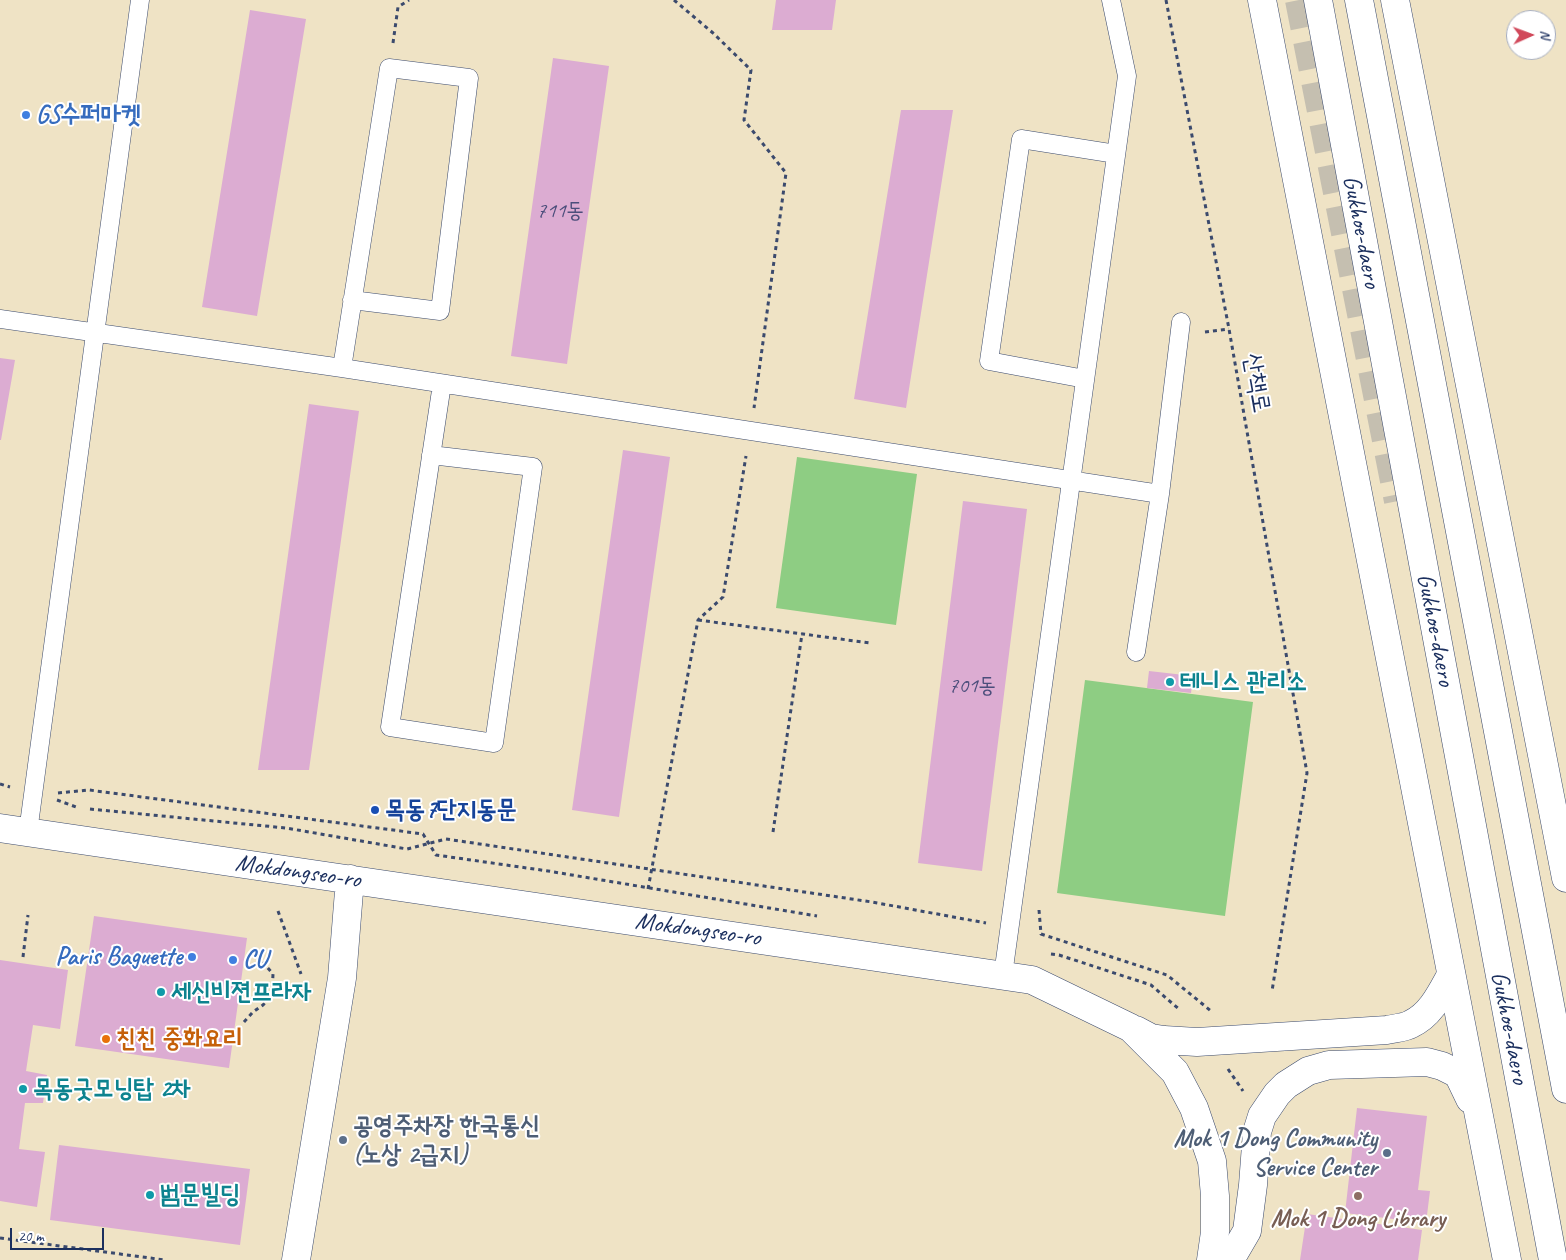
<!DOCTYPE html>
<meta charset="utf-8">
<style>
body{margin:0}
#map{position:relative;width:1566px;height:1260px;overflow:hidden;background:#efe3c5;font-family:Caveat,sans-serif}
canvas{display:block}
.north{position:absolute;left:1506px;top:10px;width:50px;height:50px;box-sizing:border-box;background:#fff;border:1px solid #a4acbf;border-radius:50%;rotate:88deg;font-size:14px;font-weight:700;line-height:20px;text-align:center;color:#1b2f5e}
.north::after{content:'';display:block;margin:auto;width:18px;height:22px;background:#d1495b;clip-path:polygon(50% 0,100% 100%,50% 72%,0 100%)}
.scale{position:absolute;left:10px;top:1228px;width:94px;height:22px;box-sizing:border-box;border:2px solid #1b2f5e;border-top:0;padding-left:6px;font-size:15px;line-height:18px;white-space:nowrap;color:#1b2f5e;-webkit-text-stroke:4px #fff;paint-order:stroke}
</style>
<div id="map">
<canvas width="1566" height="1260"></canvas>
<div class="north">N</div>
<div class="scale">20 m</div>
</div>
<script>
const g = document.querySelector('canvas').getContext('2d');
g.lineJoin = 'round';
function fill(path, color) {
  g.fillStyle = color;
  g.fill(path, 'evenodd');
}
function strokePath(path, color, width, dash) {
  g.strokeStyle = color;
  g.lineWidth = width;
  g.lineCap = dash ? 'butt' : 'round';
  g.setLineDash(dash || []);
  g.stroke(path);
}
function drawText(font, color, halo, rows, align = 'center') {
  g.font = font + ' Caveat,"Poor Story",sans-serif';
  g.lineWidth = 4;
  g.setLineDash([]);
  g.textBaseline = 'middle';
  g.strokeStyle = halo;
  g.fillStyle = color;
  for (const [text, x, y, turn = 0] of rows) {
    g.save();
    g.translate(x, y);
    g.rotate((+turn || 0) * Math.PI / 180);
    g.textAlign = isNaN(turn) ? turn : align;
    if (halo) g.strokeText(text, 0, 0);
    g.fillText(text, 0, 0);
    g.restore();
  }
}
const green = new Path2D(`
 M797,457L917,474L896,625L776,608Z
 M1085,680L1253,702L1225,916L1057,893Z`);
const building = new Path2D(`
 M776,0H836L832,30H772Z
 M250,10L306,19L257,316L202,307Z
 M553,58L609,66L567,364L511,356Z
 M901,110H953L906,408L854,399Z
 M0,358L15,360L1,440H0Z
 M309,404L359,411L309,770H258Z
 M623,450L670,457L619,817L572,810Z
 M963,501L1027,509L982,871L918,863Z
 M1149,671L1193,676L1191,693L1147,688Z
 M94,916L247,938L229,1068L75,1046Z
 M0,960L68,970L60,1029L33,1025L26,1071L47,1075L43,1103H25L19,1149L45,1152L37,1207L0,1201Z
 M1357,1108L1427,1116L1418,1190L1430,1191L1426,1223L1345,1213Z
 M59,1145L250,1169L240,1245L50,1220Z
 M1307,1214L1422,1230L1418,1260H1300Z`);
const highwayTunnel = new Path2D(`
 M1299,0L1398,501`);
const path = new Path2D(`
 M674,0L713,33L751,70L744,120L786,173L754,408
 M1166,0L1229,329L1307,773L1272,991
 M393,43L398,7L409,0
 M1205,332L1229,329
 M698,620L870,643
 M0,784L10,787
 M58,793L89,790L423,834L436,855L548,871L817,916
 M57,800L76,807
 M90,809L286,828L407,849L446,839L872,902L986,923
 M773,832L802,634
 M648,889L698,620L723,597L746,456
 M1039,910L1041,934L1167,975L1211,1011
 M278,911L301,974
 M1051,954L1059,955L1151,985L1180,1010
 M23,957L28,915
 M244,1022L253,1012L263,1005L272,995L273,974L260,959
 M1228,1069L1243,1091
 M0,1238L165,1260`);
const lane = new Path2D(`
 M0,319L342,368L1160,494
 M342,368L389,68L469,78L440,311L352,300
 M1085,379L989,361L1021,139L1116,154
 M431,455L533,467L494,743L390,727L442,384
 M1136,652L1160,494L1181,322
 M28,832L140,0
 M1003,975L1127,76L1111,0`);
const secondary = new Path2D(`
 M0,828L1032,980L1131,1028L1175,1072L1194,1108L1212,1161L1215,1196V1232L1211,1260
 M1136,1030L1151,1038L1164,1040L1197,1042L1387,1030C1395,1028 1404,1028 1411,1024C1431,1015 1441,993 1451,975
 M296,1260L342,978L350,879`);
const primary = new Path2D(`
 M1262,0L1507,1260
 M1318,0L1553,1260
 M1359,0L1566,1089
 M1395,0L1566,878
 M1230,1260L1247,1231L1253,1185L1257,1132L1262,1116L1277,1094L1286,1085L1308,1071L1329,1065L1427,1062L1442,1066L1458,1074L1470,1099`);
const markers = [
 [26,115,5,"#3f7fe0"],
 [1170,682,5,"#0f9aa8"],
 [375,810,5,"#1a4fb4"],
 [192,957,5,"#3f7fe0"],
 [233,960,5,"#3f7fe0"],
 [161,992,5,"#0f9aa8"],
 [106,1039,5,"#e8710a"],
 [23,1089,5,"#0f9aa8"],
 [343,1140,5,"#5c6f8a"],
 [1387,1153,5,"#5c6f8a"],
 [150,1195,5,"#0f9aa8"],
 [1358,1196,5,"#8d6e63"]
];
const numberNames = [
 ["711동",560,211],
 ["701동",972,686]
];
const shopNames = [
 ["GS수퍼마켓",36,115],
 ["Paris Baguette",182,957,"right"],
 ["CU",243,960]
];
const streetNames = [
 ["Gukhoe-daero",1361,232,79],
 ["산책로",1256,383,80],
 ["Gukhoe-daero",1435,630,79],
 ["Mokdongseo-ro",298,872,8],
 ["Mokdongseo-ro",698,930,8],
 ["Gukhoe-daero",1509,1028,79]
];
const cultureNames = [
 ["테니스 관리소",1180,682],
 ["세신비젼프라자",171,992],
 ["목동굿모닝탑 2차",33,1089],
 ["범문빌딩",160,1195]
];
const transitNames = [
 ["목동7단지동문",385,810]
];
const foodNames = [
 ["친친 중화요리",116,1039]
];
const serviceNames = [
 ["공영주차장 한국통신",353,1126],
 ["(노상 2급지)",353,1155],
 ["Mok 1 Dong Community",1377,1139,"right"],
 ["Service Center",1377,1168,"right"]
];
const educationNames = [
 ["Mok 1 Dong Library",1358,1219]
];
fill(green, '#8ecd83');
fill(building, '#dcacd2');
strokePath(highwayTunnel, '#c5bfb0', 28, [28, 14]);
strokePath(lane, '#3b4a6d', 19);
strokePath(secondary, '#3b4a6d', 29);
strokePath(primary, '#3b4a6d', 29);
strokePath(path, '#3b4a6d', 3, [4, 4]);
strokePath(lane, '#fff', 18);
strokePath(secondary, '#fff', 28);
strokePath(primary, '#fff', 28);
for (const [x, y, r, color] of markers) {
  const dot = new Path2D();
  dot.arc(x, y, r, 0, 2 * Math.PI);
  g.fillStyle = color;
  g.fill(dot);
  strokePath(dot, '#fff', 2);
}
drawText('22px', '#4b4e7b', null, numberNames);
drawText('bold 25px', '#366cbe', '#fff', shopNames, 'left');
drawText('25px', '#1b2f5e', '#fff', streetNames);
drawText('bold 25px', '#0d838f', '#fff', cultureNames, 'left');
drawText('bold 25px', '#164399', '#fff', transitNames, 'left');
drawText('bold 25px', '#c56008', '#fff', foodNames, 'left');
drawText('bold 25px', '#4e5e75', '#fff', serviceNames, 'left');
drawText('bold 25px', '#785e54', '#fff', educationNames);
</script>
